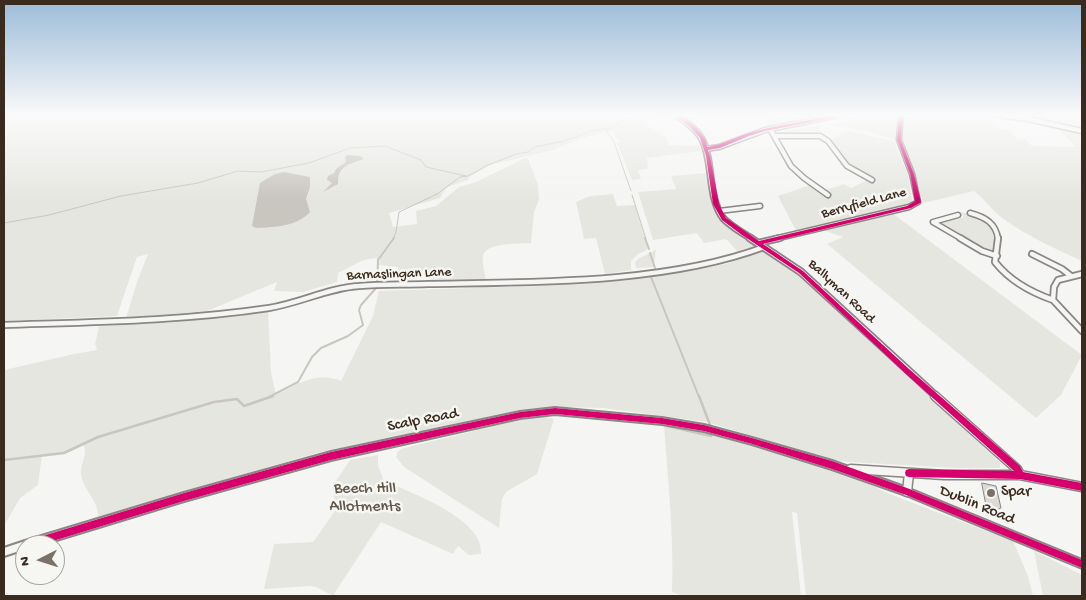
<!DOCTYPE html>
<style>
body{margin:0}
#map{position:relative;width:1086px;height:600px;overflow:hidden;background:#f5f5f3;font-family:"Gochi Hand",sans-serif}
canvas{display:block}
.frame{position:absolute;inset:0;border:5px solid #3b2a1e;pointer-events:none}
.north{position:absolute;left:15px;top:535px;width:50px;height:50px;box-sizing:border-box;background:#f6f6f2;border:1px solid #aba49d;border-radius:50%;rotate:265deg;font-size:14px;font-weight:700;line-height:20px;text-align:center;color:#3b2a1e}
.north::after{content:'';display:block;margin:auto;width:18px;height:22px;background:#7c7169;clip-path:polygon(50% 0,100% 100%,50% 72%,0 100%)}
</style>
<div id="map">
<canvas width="1086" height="600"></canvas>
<div class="frame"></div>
<div class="north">N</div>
</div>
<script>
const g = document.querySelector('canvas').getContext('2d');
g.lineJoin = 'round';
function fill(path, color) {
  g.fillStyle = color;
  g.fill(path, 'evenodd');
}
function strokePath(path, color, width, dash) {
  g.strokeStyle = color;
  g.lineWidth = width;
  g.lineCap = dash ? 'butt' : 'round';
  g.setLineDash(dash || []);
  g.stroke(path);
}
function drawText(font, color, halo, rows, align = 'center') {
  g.font = font + ' "Gochi Hand",sans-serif';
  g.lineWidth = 5;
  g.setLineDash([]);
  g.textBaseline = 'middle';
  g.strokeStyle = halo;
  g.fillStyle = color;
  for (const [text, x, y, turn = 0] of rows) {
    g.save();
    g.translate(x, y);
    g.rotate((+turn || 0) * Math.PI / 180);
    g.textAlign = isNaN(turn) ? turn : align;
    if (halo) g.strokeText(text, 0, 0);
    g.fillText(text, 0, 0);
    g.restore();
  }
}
const green = new Path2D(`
 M4,115H663L643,123L666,137L669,145L699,146L701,151L647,158L648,169L638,170L641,179L632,180L617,143L620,142L612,131L582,138L553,150L490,165L469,177L468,180L447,187L440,198L389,213L393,227L417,224L416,211L436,206L459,187L476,182L527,157L538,184L539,199L534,212L531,243C520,244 485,242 483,256C482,264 485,273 486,281L431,282L430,275L399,272L398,267L379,265L380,259C367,255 351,267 338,273L337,282L303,292L274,291L277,282L207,311L126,318L137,282L148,254L137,257L117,316L4,321Z
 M782,115H814L802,118L794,116L803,119L768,126L765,122L773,117Z
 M850,115H897L896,140L866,131L833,125L854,118Z
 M903,115H988L987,116L999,128L1007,129L1017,139L1026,140L1032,146L1076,147L1058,129L1082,132V261C1056,249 1029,237 1005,220C993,212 986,200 974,191L923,203L915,173L902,139Z
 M999,115H1082V126L1046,119Z
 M822,125L818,133L778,135L774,133Z
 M848,131L894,141L908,175L912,200L914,202L796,231L778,196L810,185L823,191L844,184L851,188L868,180L879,185L849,166L829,140Z
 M706,173C715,221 719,215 754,244L755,246L738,252L726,239L704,243L697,233L653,240L638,192L676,189L671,176Z
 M613,194L617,206L635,205L648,248L647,250L638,254L631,261V270L605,274L596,238L584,239L576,202L590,196Z
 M961,212C963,212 965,213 968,214C989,222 998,227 994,252L984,250L939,225L937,222L956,217L964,218Z
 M892,213L1082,355L1061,395L1036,418L827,244L843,237L820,229Z
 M656,249L654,267L636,268L635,262C641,255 650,255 656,249Z
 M762,251L769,253L790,267L1000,462V468H956L850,462L828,459L707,422L603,408L557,407L503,414L317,453L98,517C99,501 83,490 81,474C80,462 89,455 83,444L64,453L42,455L38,485L20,498L4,526V370L74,354L97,350L95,344L99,326L178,322L268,310L271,372L276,395C296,385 317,370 341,381L373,316L379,291L535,286L647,276L726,264Z
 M541,416L554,419L537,474L506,492L502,499L499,528L404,467L396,457L398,451L404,448L474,431L485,426Z
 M664,425L696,430L754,445L852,475L887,493L1013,541L1028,576L1033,596H806L797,513L792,512L801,596H684L672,592C674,534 668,483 664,425Z
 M378,455V465L384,481C410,492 485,519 481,554L469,555L458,546L453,554L381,522L334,594L337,596C329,596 321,587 311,586L264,589L274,544L313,542L340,504L335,500L332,487L350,460Z
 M1034,551L1082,575V596H1043Z`);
const water = new Path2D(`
 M347,155L360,156L364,159C349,164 337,166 338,184L323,192L332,183L327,180L328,176L334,173L336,169L346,162L345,157Z
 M284,172L310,177V187L306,199L310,212C296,227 274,227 256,228L252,226L260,183L275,174Z`);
const streamFar2 = new Path2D(`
 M605,129L614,142L631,191
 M632,195L646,239
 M4,223L49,215L121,196L198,183L238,171L261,172L309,163L350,148L385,146L421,160L426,167L466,176
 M393,239L396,232L399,212L437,194L460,177L468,176L488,165L516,154L528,152L535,147L564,141L592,131L611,128L633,115`);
const streamFar1 = new Path2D(`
 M645,238L649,249
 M650,253L655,268
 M651,277L699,397
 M269,397L298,382L312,357L321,348L348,336L363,325L359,310L361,305L377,287L378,260L394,238`);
const stream = new Path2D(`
 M699,396L710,425
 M667,426L711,436
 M4,460L64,453L98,437L214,402L237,399L244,406L273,396`);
const building = new Path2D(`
 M982,483L996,486L1001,508L993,511L987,509Z`);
const minorFar1 = new Path2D(`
 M998,115L1028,119L1082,131
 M770,129L791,166L804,178L828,195
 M776,136H820L828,141L847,166L872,180
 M706,149L719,147L765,130L839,115
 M719,211L760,206
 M970,213C985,217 996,223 998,239
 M958,215L933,222L962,239
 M774,239L909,207L918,202L912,174L899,140L901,115`);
const minor = new Path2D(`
 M960,238L982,251L997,256
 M998,238L995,262C1010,281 1030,292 1053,300
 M758,243L780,238
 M1032,254L1062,269L1071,276
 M1082,274L1058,280L1054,287L1053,300L1082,331
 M4,325C92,322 182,321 269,308C300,303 328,288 359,286C382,284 405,285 428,284C534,282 665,284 764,247`);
const tertiaryFar2 = new Path2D(`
 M677,115C686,122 697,129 702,139C714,163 707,196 723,218C730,226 743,233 752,239`);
const tertiaryFar1 = new Path2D(`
 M750,238L801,272L937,397`);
const tertiary = new Path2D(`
 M935,396L1017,469L1020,475
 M851,469L944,475H1020L1082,487
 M907,492L909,473`);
const secondary = new Path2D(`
 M555,408L662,418L704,425L752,438L832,461L907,488L1082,560V568L906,495L832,469L752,444L704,431L662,424L555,414L520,418L331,460L184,501L40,545H25V549L4,556V548L25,541L184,493L331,452L520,412Z`);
const cycleway = new Path2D(`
 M675,115C685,115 700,130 705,139C706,142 707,145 707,147C723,145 737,136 752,132C778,125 806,121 832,115H841L828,119L765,131L749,136L720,148L708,150L710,156L719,204L726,218L759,241L907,206L915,201L910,174L897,140L899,115H903L901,140L914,174L921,202L920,203L911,208L763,244L803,271L909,369L1020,466L1023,472L1082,483V491L1020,479L909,477L906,476L905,473L906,470L909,469L1014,471L905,373L799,273L742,235L722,220L713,204L706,156L700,138L691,128Z
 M555,408L662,418L704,425L752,438L832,461L907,488L1082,560V568L906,495L832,469L752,444L704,431L662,424L555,414L520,418L331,460L184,501L40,545H25V549L23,548L22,545L23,542L26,541L184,493L331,452L520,412Z`);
const markers = [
 [991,493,5,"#7c7169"]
];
const streetNames = [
 ["Berryfield Lane",864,204,-15],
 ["Barnaslingan Lane",399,275,-2],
 ["Ballyman Road",841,292,43]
];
const nearStreetnames = [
 ["Scalp Road",423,421,-11],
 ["Dublin Road",977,506,22]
];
const nearParknames = [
 ["Beech Hill",365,490],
 ["Allotments",365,508]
];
const nearPoinames = [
 ["Spar",1001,493]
];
fill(green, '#e6e6e1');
fill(water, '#c9c5bf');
strokePath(streamFar2, '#c9c5bf', 1);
strokePath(streamFar1, '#c9c5bf', 2);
strokePath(stream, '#c9c5bf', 2.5);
fill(building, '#dbdad8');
strokePath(building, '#8a8683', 1);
strokePath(minorFar1, '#8a8683', 7);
strokePath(minor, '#8a8683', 8);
strokePath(tertiaryFar2, '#8a8683', 8);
strokePath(tertiaryFar1, '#8a8683', 9);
strokePath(tertiary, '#8a8683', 11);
strokePath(secondary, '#8a8683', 4);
strokePath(minorFar1, '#f5f5f3', 4);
strokePath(minor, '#f5f5f3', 4.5);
strokePath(tertiaryFar2, '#f5f5f3', 4.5);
strokePath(tertiaryFar1, '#f5f5f3', 5.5);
strokePath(tertiary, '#f5f5f3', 8);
fill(secondary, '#f5f5f3');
fill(cycleway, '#d6006c');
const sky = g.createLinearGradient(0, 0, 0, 199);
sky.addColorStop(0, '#9bbbd8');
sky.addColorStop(0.58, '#fafafa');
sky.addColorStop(1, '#fafafa00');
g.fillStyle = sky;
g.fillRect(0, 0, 1086, 199);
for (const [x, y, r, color] of markers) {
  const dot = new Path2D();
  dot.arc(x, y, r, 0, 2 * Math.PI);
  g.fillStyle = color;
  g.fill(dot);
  strokePath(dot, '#f6f6f2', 2);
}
drawText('14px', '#3b2a1e', '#f6f6f2', streetNames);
drawText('16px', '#3b2a1e', '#f6f6f2', nearStreetnames);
drawText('16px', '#63564b', '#f6f6f2', nearParknames);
drawText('16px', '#3b2a1e', '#f6f6f2', nearPoinames, 'left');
</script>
